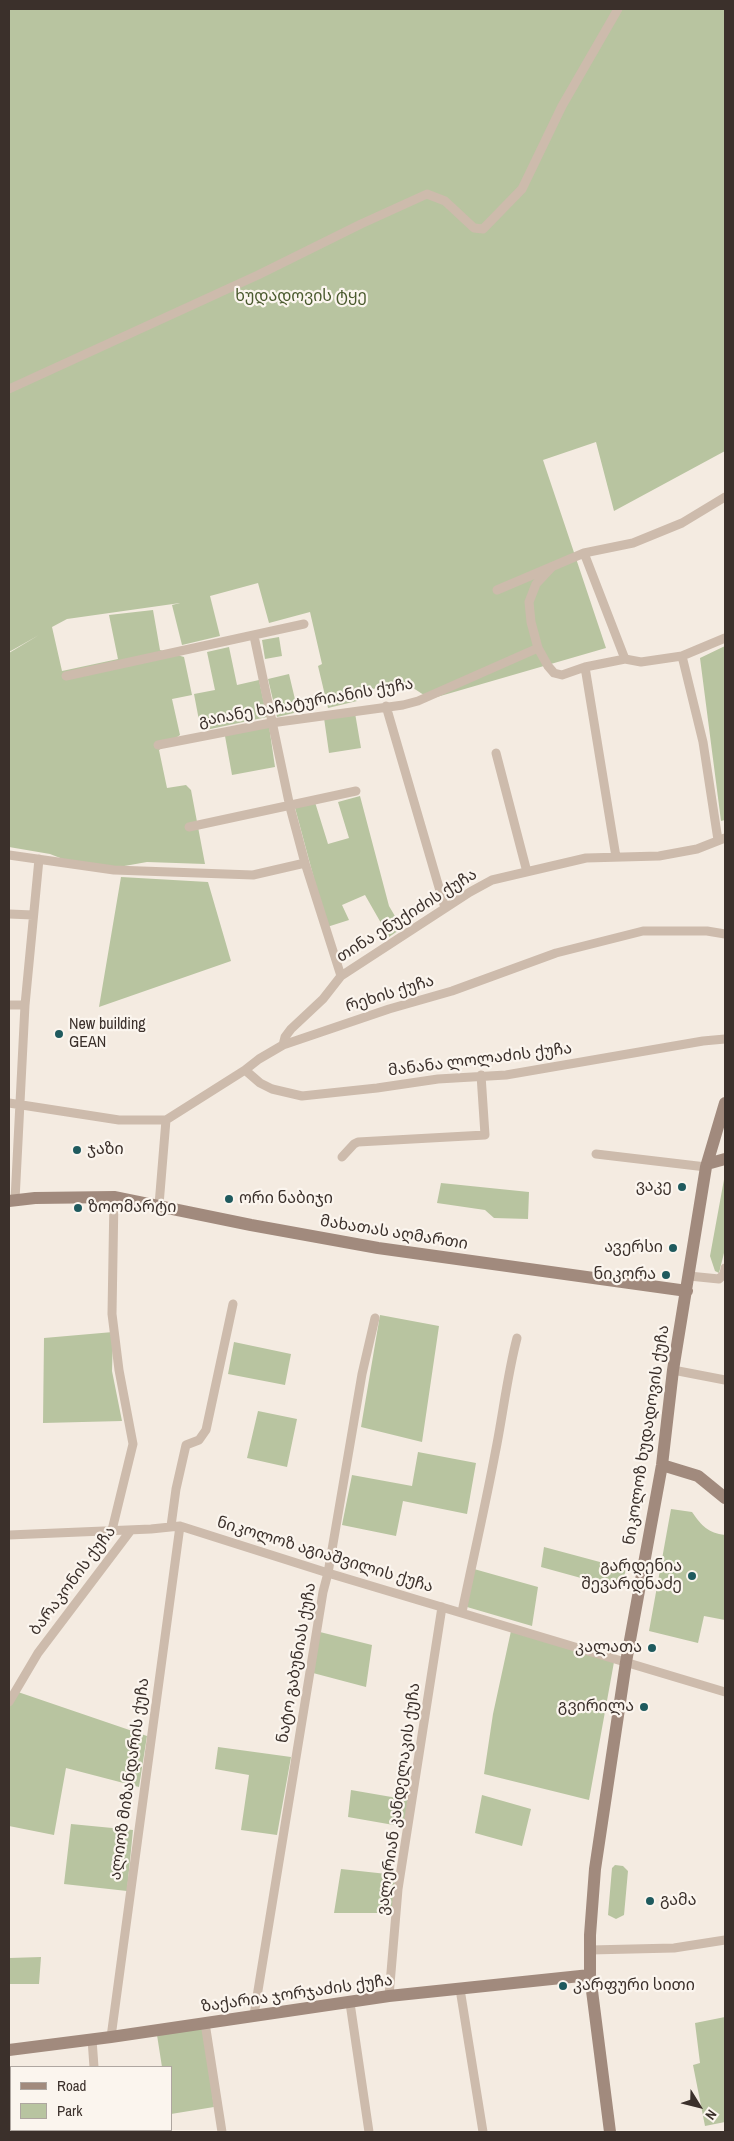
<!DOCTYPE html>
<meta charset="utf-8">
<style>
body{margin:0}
#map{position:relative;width:734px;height:2141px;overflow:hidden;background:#f4ebe1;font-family:"Archivo Narrow",sans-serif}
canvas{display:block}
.frame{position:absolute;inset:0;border:10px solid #3b302b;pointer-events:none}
.legend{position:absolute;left:10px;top:2066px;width:162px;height:65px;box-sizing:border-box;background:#fbf5ee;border:1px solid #aea6a0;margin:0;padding:6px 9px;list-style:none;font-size:15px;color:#3b302b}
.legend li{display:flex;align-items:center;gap:10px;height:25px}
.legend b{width:25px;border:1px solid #aea6a0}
.north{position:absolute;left:674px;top:2081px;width:50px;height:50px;-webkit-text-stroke:4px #fbf5ee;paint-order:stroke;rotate:126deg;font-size:14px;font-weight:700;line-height:20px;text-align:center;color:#3b302b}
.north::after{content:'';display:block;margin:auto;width:18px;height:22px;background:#3b302b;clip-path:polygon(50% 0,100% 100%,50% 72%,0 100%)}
</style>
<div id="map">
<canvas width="734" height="2141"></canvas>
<div class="frame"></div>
<ul class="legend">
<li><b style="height:6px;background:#a18a7d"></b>Road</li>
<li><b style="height:14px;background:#b8c4a0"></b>Park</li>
</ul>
<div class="north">N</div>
</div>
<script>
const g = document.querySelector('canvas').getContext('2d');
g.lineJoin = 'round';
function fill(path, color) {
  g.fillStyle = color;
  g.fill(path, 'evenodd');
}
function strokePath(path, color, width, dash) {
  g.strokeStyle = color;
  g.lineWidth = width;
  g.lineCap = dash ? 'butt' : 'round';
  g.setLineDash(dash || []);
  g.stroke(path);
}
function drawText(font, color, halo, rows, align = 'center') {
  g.font = font + ' "Archivo Narrow","Noto Sans Georgian",sans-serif';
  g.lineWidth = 4.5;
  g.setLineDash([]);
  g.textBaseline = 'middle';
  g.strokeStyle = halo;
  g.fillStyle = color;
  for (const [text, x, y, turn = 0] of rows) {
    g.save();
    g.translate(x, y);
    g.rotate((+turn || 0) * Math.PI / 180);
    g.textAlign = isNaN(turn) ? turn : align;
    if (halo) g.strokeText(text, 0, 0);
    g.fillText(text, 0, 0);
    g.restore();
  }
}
const green = new Path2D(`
 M9,9H725V451L614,511L596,442L543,460L606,648L430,699L404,682L359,692L357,701L328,708L318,666L322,664L310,612L269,623L258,583L210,596L220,636L182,645L172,605L180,603L67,619L52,627L62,671L118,659L109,615L153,610L160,650L184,657L192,695L172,699L180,735L159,750L167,788L186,785L191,790L205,864L147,862L113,868L73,863L50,854L9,847V653L39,635L9,652Z
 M279,637L282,656L265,659L262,640Z
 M725,646V820L721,821L700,658Z
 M229,647L237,685L259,680L267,717L201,731L194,694L215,690L207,652Z
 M289,674L298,712L277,717L268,679Z
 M355,713L361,748L329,753L324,718Z
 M269,726L275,767L232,775L225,736Z
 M360,796L389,906L402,928L389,937L365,895L342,905L349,920L327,927L294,804L314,799L328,844L349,838L338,802Z
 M121,877L208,882L231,961L99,1007Z
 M725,1174V1249L719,1273L715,1271L710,1256Z
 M441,1183L529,1192L528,1219L494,1218L485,1210L437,1203Z
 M380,1315L439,1326L422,1442L361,1427Z
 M113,1332L112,1371L122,1421L43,1423L44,1338Z
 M234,1342L291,1354L285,1385L228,1374Z
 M258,1411L297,1419L287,1467L247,1458Z
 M418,1452L476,1463L467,1514L403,1501L396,1536L342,1525L352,1475L412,1486Z
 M671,1509L692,1512C702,1526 708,1533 725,1535V1620L704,1616L698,1643L649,1631Z
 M544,1547L626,1569L621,1589L541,1567Z
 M474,1569L538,1587L532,1626L467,1607Z
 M511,1631L614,1662L589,1800L484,1774L493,1714Z
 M320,1632L372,1645L366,1687L313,1673Z
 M18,1692L147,1736L139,1787L66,1768L54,1835L9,1826V1708Z
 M218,1747L291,1757L277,1835L241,1830L249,1775L215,1769Z
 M351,1790L409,1800L405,1827L348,1817Z
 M482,1795L531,1809L522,1846L475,1833Z
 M71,1824L133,1830L127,1891L64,1884Z
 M615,1865L623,1866L628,1871L624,1915L616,1919L608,1915L612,1868Z
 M341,1869L396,1875L392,1913H334Z
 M41,1957L39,1984H9V1958Z
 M725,2017V2122L705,2126L693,2065L700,2063L695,2023Z
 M203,2028L214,2107L171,2114V2067H162L157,2035Z`);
const street = new Path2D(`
 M9,389L258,275L361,224L427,194L445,201L474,228L483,229L522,189L562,106L618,9
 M584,553L625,659
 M552,567L536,584L529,602L531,622L538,648L548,666L554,673L562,675L585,667L625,659L641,662L682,656L725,638
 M497,590L584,553L633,543L682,523L725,497
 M254,636L290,807L305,863
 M682,656L703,742L718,840
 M585,667L616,857
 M66,676L304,624
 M386,706L445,908
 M158,745L271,723L403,705L418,701L538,648
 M496,753L527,872
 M189,827L356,791
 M9,855L114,870L253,875L305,863L341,976
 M9,914L33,915
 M9,1005H25
 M283,1045L285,1037L291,1029L323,999L341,976L470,892L492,880L586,858L659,856L697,849L725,838
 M245,1070L260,1083L272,1089L302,1096L377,1088L438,1079L506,1075L703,1041L725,1039
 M9,1103L119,1120H166
 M596,1154L706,1167
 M342,1157L354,1144L358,1142L485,1135L481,1075
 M15,1200L25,1005L39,859
 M159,1205L166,1120L245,1070L259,1059L283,1045L389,1009L452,991L556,953L643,931H707L725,934
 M689,1276L719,1279L724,1274L725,1268
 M673,1370L725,1380
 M171,1526L176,1489L186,1445L199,1440L206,1430L233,1304
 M112,1530L133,1444L119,1370L112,1314L114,1197
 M9,1535L151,1529L180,1526L328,1573L725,1692
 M462,1612C473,1559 485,1507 495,1454C503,1415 507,1376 517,1338
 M9,1702L38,1653L131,1530
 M590,1950L674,1948L725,1940
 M460,1989L483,2132
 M389,1996L398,1889L442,1607
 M350,2003L369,2132
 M254,2015L323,1592L328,1573L362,1374L375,1318
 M205,2023L222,2132
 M111,2037L180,1526
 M92,2039L94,2067
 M9,2095H11
 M56,2130L59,2132
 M97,2130V2132`);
const secondary = new Path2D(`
 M707,1164L725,1159
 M9,1201L35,1198L114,1197L251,1225L378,1248L687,1291
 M662,1465L698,1476L725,1498
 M9,2050L111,2037L389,1996L590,1975
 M610,2132L590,1975V1935L595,1869L626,1662L662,1465L673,1370L706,1167L725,1103`);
const markers = [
 [59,1034,5,"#1f5a5e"],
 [77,1150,5,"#1f5a5e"],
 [682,1187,5,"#1f5a5e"],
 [229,1199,5,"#1f5a5e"],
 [78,1208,5,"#1f5a5e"],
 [673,1248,5,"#1f5a5e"],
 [666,1275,5,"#1f5a5e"],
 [692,1576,5,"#1f5a5e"],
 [652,1648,5,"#1f5a5e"],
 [644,1707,5,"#1f5a5e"],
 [650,1901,5,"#1f5a5e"],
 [563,1986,5,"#1f5a5e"]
];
const parkNames = [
 ["ხუდადოვის ტყე",301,297]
];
const streetNames = [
 ["გაიანე ხაჩატურიანის ქუჩა",306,703,-10],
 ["თინა ენუქიძის ქუჩა",407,916,-32],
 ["რეხის ქუჩა",390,994,-17],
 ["მანანა ლოლაძის ქუჩა",480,1060,-7],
 ["მახათას აღმართი",394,1233,9],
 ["ნიკოლოზ ხუდადოვის ქუჩა",647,1435,-81],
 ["ნიკოლოზ აგიაშვილის ქუჩა",325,1555,17],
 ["ბარაკონის ქუჩა",73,1581,-53],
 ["ნატო გაბუნიას ქუჩა",297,1663,-80],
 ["ალიოზ მიზანდარის ქუჩა",130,1779,-82],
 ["ვალერიან კანდელაკის ქუჩა",399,1799,-82],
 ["ზაქარია ჯორჯაძის ქუჩა",297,1994,-8]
];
const poiNames = [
 ["New building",69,1025],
 ["GEAN",69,1043],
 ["ჯაზი",87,1150],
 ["ვაკე",672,1187,"right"],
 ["ორი ნაბიჯი",239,1199],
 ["ზოომარტი",88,1208],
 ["ავერსი",663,1248,"right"],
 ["ნიკორა",656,1275,"right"],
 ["გარდენია",682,1567,"right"],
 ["შევარდნაძე",682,1585,"right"],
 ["კალათა",642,1648,"right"],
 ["გვირილა",634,1707,"right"],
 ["გამა",660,1901],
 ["კარფური სითი",573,1986]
];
fill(green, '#b8c4a0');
strokePath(street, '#cdbbac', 9);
strokePath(secondary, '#a18a7d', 12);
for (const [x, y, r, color] of markers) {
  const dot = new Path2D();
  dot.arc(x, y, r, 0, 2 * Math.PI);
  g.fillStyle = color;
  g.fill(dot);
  strokePath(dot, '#fbf5ee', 2);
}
drawText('16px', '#4a5a2e', '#fbf5ee', parkNames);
drawText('16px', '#3b302b', '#fbf5ee', streetNames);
drawText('16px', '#3b302b', '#fbf5ee', poiNames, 'left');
</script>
